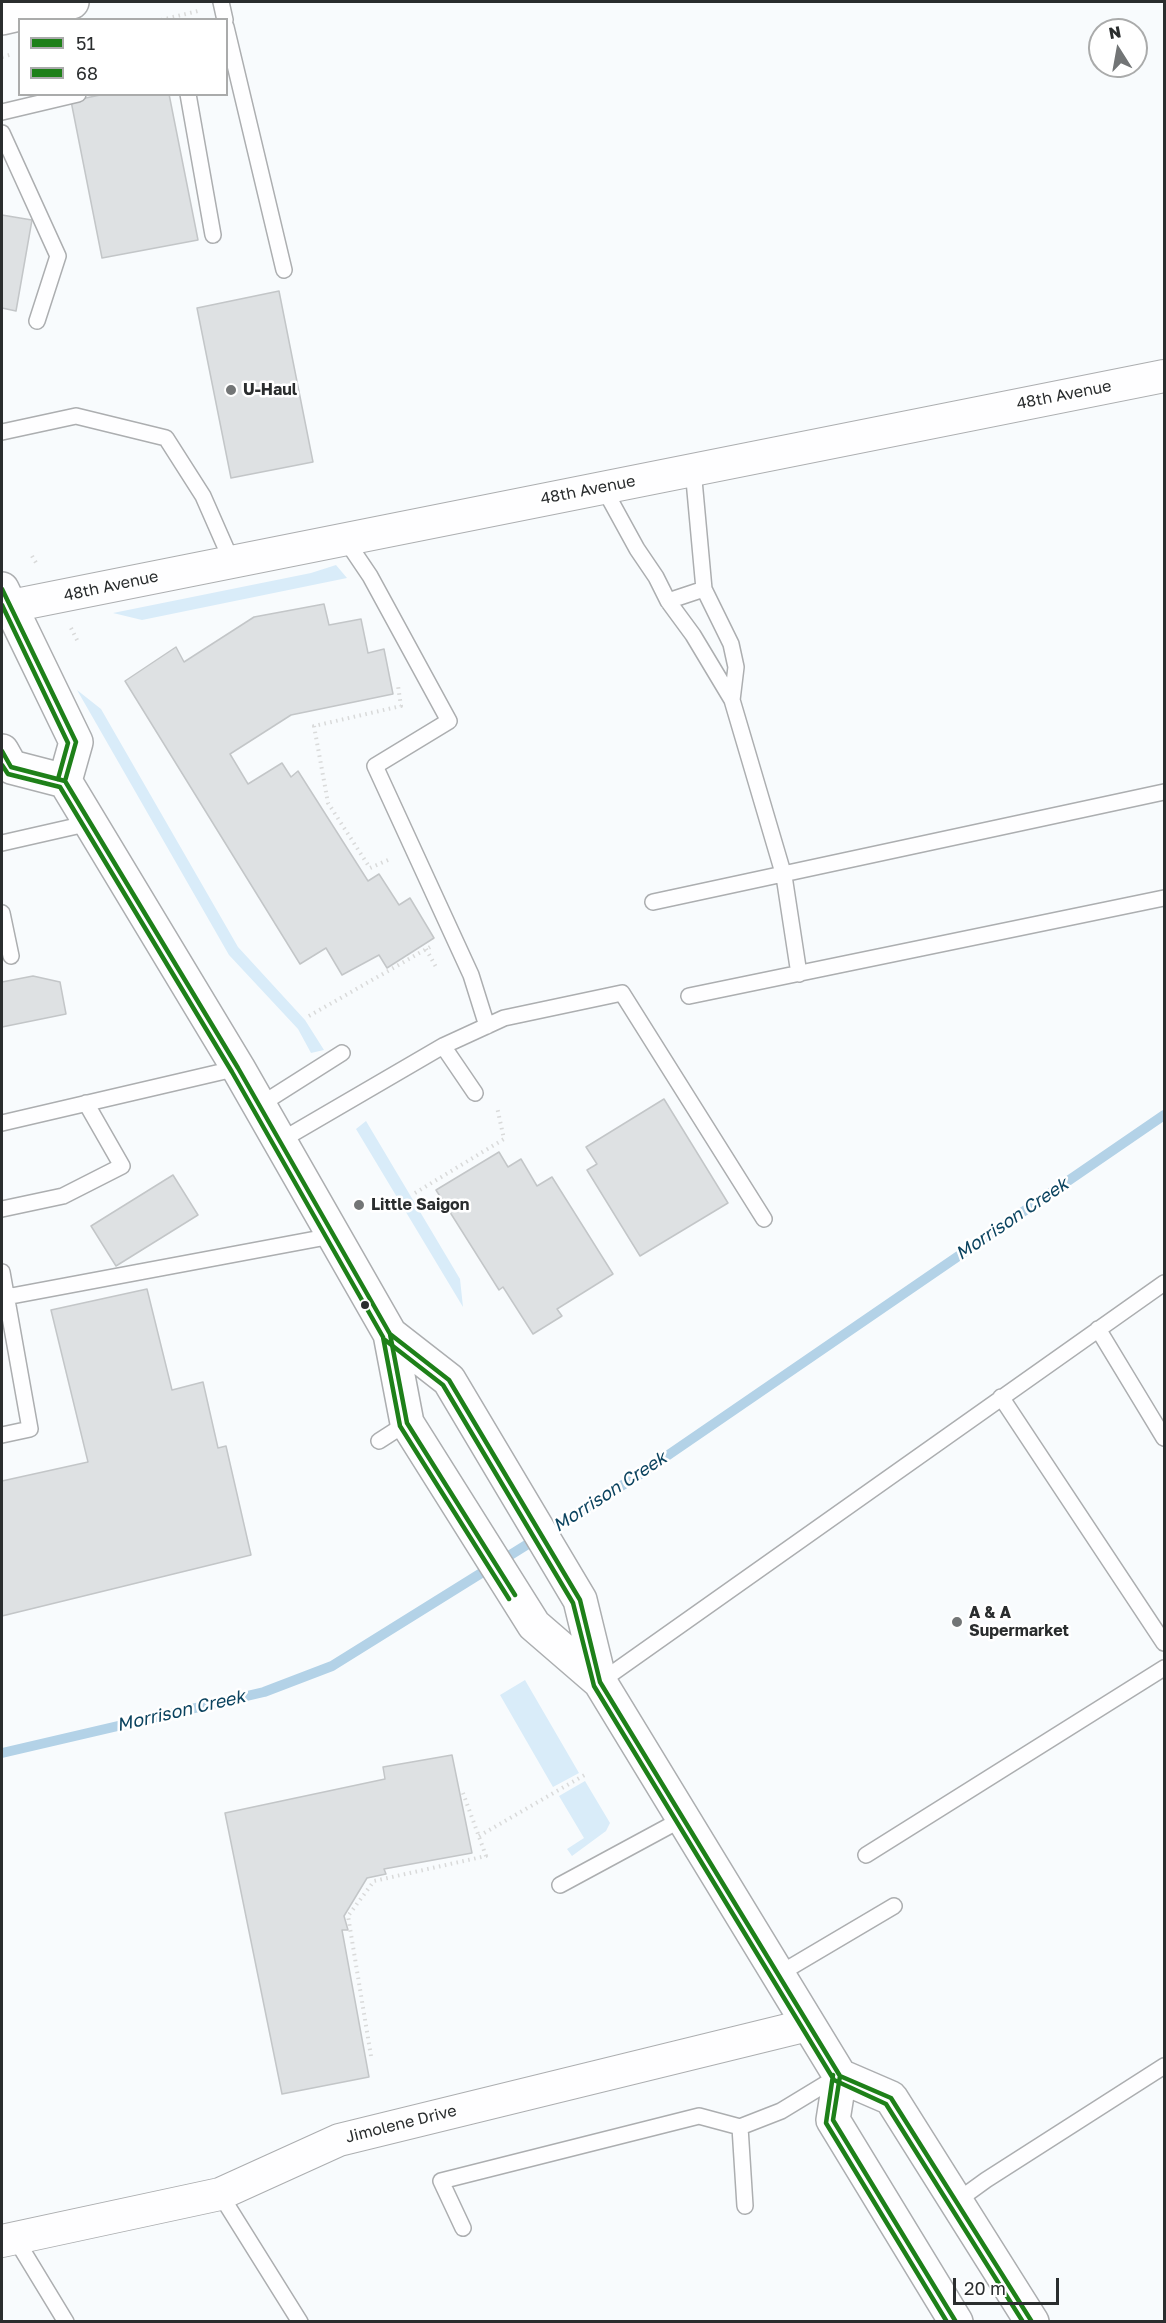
<!DOCTYPE html>
<style>
body{margin:0}
#map{position:relative;width:1166px;height:2323px;overflow:hidden;background:#f8fbfd;font-family:"Golos Text",sans-serif}
canvas{display:block}
.frame{position:absolute;inset:0;border:3px solid #2a2d2e;pointer-events:none}
.legend{position:absolute;left:18px;top:18px;width:210px;height:78px;box-sizing:border-box;background:#fff;border:2px solid #aaabab;margin:0;padding:8px 10px;list-style:none;font-size:18px;color:#2a2d2e}
.legend li{display:flex;align-items:center;gap:12px;height:30px}
.legend b{width:30px;border:2px solid #aaabab}
.north{position:absolute;left:1088px;top:18px;width:60px;height:60px;box-sizing:border-box;background:#fff;border:2px solid #aaabab;border-radius:50%;rotate:349deg;font-size:16px;font-weight:700;line-height:24px;text-align:center;color:#2a2d2e}
.north::after{content:'';display:block;margin:auto;width:21px;height:27px;background:#727576;clip-path:polygon(50% 0,100% 100%,50% 72%,0 100%)}
.scale{position:absolute;left:953px;top:2278px;width:106px;height:27px;box-sizing:border-box;border:3px solid #2a2d2e;border-top:0;padding-left:8px;font-size:18px;line-height:21px;white-space:nowrap;color:#2a2d2e;-webkit-text-stroke:4px #fff;paint-order:stroke}
</style>
<div id="map">
<canvas width="1166" height="2323"></canvas>
<div class="frame"></div>
<ul class="legend">
<li><b style="height:8px;background:#1e8019"></b>51</li>
<li><b style="height:8px;background:#1e8019"></b>68</li>
</ul>
<div class="north">N</div>
<div class="scale">20 m</div>
</div>
<script>
const g = document.querySelector('canvas').getContext('2d');
g.lineJoin = 'round';
function fill(path, color) {
  g.fillStyle = color;
  g.fill(path, 'evenodd');
}
function strokePath(path, color, width, dash) {
  g.strokeStyle = color;
  g.lineWidth = width;
  g.lineCap = dash ? 'butt' : 'round';
  g.setLineDash(dash || []);
  g.stroke(path);
}
function drawText(font, color, halo, rows, align = 'center') {
  g.font = font + ' "Golos Text",sans-serif';
  g.lineWidth = 5;
  g.setLineDash([]);
  g.textBaseline = 'middle';
  g.strokeStyle = halo;
  g.fillStyle = color;
  for (const [text, x, y, turn = 0] of rows) {
    g.save();
    g.translate(x, y);
    g.rotate((+turn || 0) * Math.PI / 180);
    g.textAlign = isNaN(turn) ? turn : align;
    if (halo) g.strokeText(text, 0, 0);
    g.fillText(text, 0, 0);
    g.restore();
  }
}
const green = new Path2D(`
 M336,565L347,578L142,620L113,613L311,573Z
 M77,690L101,709L238,947L305,1020L324,1050L311,1053L298,1029L229,955Z
 M366,1121L460,1279L463,1307L356,1129Z
 M525,1680L579,1773L553,1787L500,1695Z
 M585,1781L610,1823L606,1831L572,1856L567,1849L584,1838L559,1796Z`);
const stream = new Path2D(`
 M2,1753L264,1692L332,1666L642,1473L1164,1115`);
const building = new Path2D(`
 M105,94H169L198,240L102,258L71,101Z
 M2,215L32,220L16,311L2,308Z
 M279,291L313,462L231,478L197,308Z
 M324,604L329,625L361,619L368,653L384,649L393,694L291,715L230,754L248,784L282,763L291,777L298,771L368,881L379,874L399,905L410,898L434,938L387,968L379,955L342,975L326,948L300,964L125,681L176,647L184,662L254,617Z
 M33,976L60,982L66,1014L2,1027V982Z
 M664,1099L728,1203L640,1256L587,1170L597,1164L586,1147Z
 M499,1152L508,1167L521,1159L537,1186L552,1177L613,1274L557,1309L562,1316L533,1334L503,1287L499,1290L436,1190Z
 M173,1175L198,1215L116,1266L91,1226Z
 M147,1289L172,1390L203,1382L218,1448L226,1446L251,1555L2,1616V1481L88,1462L51,1310Z
 M452,1755L472,1853L384,1869L386,1874L367,1878L344,1916L348,1930H342L369,2077L282,2094L225,1813L385,1779L383,1767Z`);
const path = new Path2D(`
 M161,20L198,11
 M2,57L13,54
 M32,556L38,566
 M71,628L79,644
 M388,860L370,868L328,803L314,726L401,706L398,686
 M426,949L436,967
 M309,1016L430,947
 M415,1193L504,1139L497,1107
 M479,1836L588,1773
 M371,2056L348,1916L374,1881L486,1856L463,1793`);
const lane = new Path2D(`
 M221,2L225,20
 M226,27L284,270
 M188,94L213,235
 M2,112L78,94
 M2,133L58,256L37,321
 M2,432L76,416L166,438L203,496L232,562
 M693,469L704,589L731,644L736,667L732,700
 M603,487L637,549L656,577L668,601L693,635L732,700L784,876L799,974
 M345,539L370,576L449,721L375,766L471,975L487,1026
 M668,601L704,589
 M2,843L90,823
 M653,902L1164,792
 M2,913L11,956
 M689,996L1164,898
 M443,1046L475,1093
 M260,1105L342,1053
 M2,1123L238,1068
 M280,1141L443,1046L504,1018L622,993L764,1219
 M2,1209L63,1196L122,1166L86,1103
 M2,1272L30,1429L2,1435
 M6,1297L332,1236
 M1098,1329L1164,1438
 M1001,1397L1164,1643
 M379,1441L407,1423
 M600,1682L1164,1283
 M866,1855L1164,1668
 M560,1885L684,1818
 M779,1974L894,1906
 M740,2127L745,2206
 M220,2194L300,2322
 M957,2201L986,2180L1164,2066
 M463,2228L441,2181L699,2116L740,2127L781,2111L837,2077
 M15,2238L66,2322`);
const street = new Path2D(`
 M11,606L1164,376
 M2,2241L220,2194L339,2140L808,2025`);
const secondary = new Path2D(`
 M2,18L72,2
 M2,589L76,742L65,781
 M2,751L11,767L65,781L238,1068L390,1334L407,1423L534,1625L600,1682
 M390,1334L449,1380L580,1600L600,1682L840,2076L891,2098L1032,2322
 M840,2076L833,2120L956,2322`);
const bus1 = new Path2D(`
 M2,589L76,742L65,781
 M2,751L11,767L65,781L238,1068L390,1334L407,1423L515,1595
 M390,1334L449,1380L580,1600L600,1682L840,2076L891,2098L1032,2322
 M840,2076L833,2120L956,2322`);
const bus2 = new Path2D(`
 M2,605L68,743L58,779
 M2,765L8,774L60,787L232,1072L383,1337L400,1426L509,1599
 M385,1340L443,1385L573,1603L594,1686L834,2080L886,2104L1023,2322
 M833,2075L826,2123L947,2322`);
const markers = [
 [231,390,6,"#727576"],
 [359,1205,6,"#727576"],
 [365,1305,5,"#2a2d2e"],
 [957,1622,6,"#727576"]
];
const poiNames = [
 ["U-Haul",243,390],
 ["Little Saigon",371,1205],
 ["A & A",969,1613],
 ["Supermarket",969,1631]
];
const streetNames = [
 ["48th Avenue",1064,395,-11],
 ["48th Avenue",588,490,-11],
 ["48th Avenue",111,586,-12],
 ["Jimolene Drive",401,2124,-14]
];
const waterNames = [
 ["Morrison Creek",1012,1219,-34],
 ["Morrison Creek",610,1492,-33],
 ["Morrison Creek",181,1711,-13]
];
fill(green, '#d9ecf9');
strokePath(stream, '#b3d2e7', 10);
fill(building, '#dee1e3');
strokePath(building, '#c3c6c8', 1.5);
strokePath(lane, '#acaeb0', 18);
strokePath(street, '#acaeb0', 34);
strokePath(secondary, '#acaeb0', 36);
strokePath(path, '#d9dada', 4, [1.5, 4.5]);
strokePath(lane, '#fefeff', 15);
strokePath(street, '#fefeff', 32);
strokePath(secondary, '#fefeff', 33);
strokePath(bus1, '#1e8019', 4.5);
strokePath(bus2, '#1e8019', 4.5);
for (const [x, y, r, color] of markers) {
  const dot = new Path2D();
  dot.arc(x, y, r, 0, 2 * Math.PI);
  g.fillStyle = color;
  g.fill(dot);
  strokePath(dot, '#fff', 2);
}
drawText('bold 16px', '#2a2d2e', '#fff', poiNames, 'left');
drawText('16px', '#2a2d2e', '#fff', streetNames);
drawText('italic 18px', '#0b435f', '#fff', waterNames);
</script>
